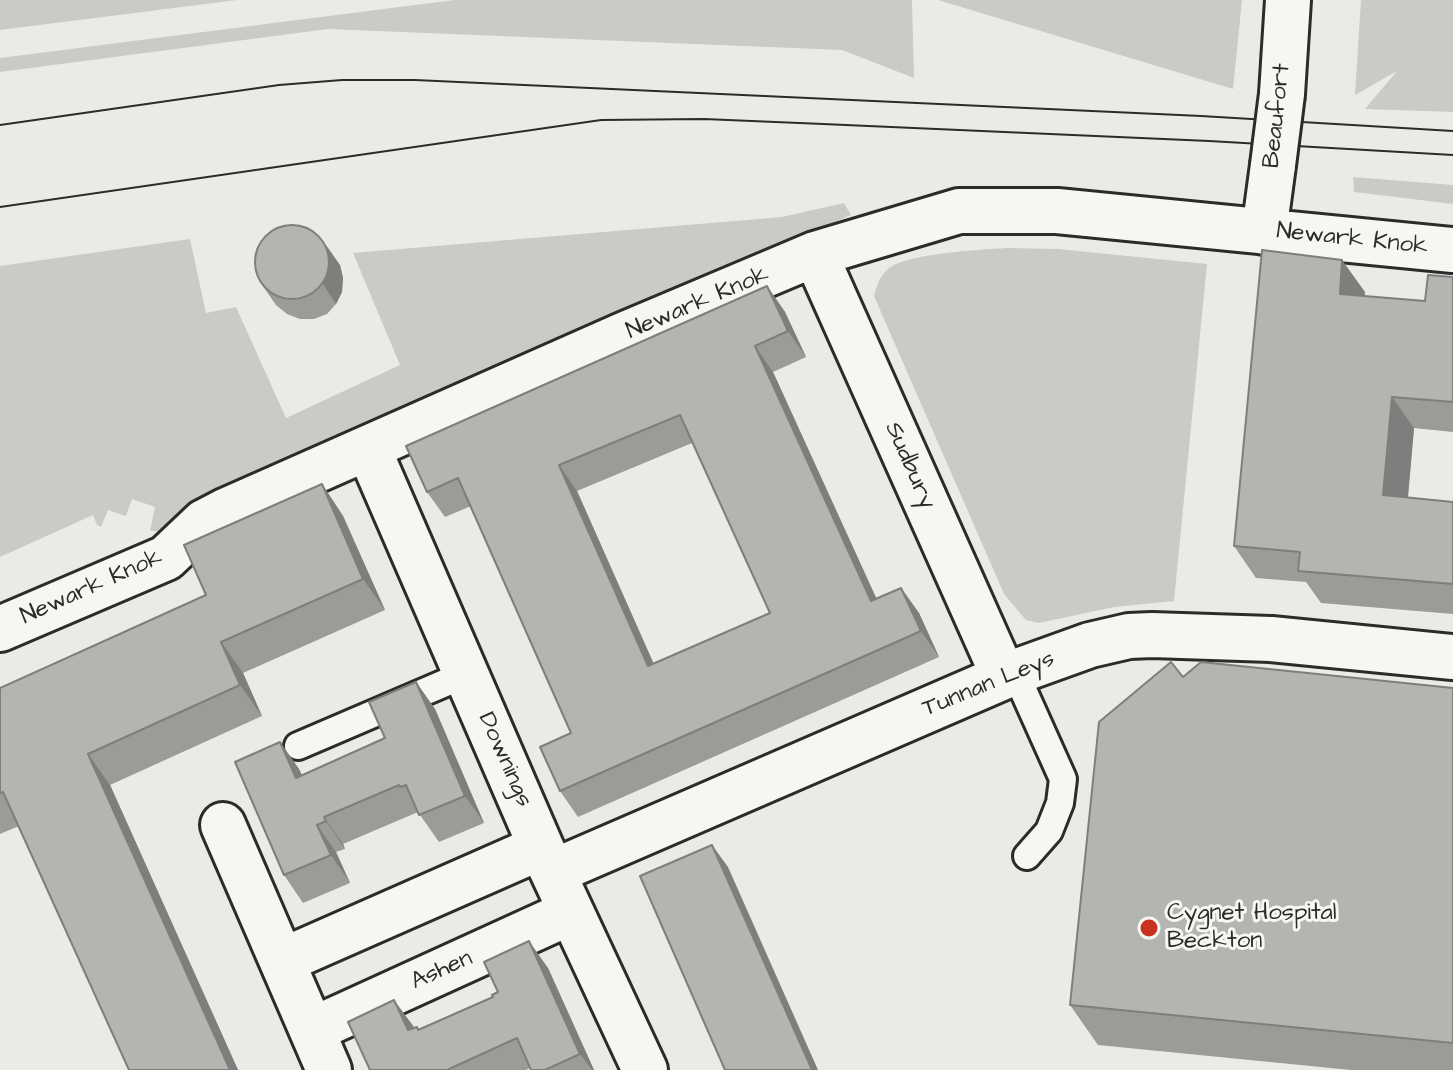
<!DOCTYPE html>
<style>
body{margin:0}
canvas{display:block;background:#eaeae6}
</style>
<canvas width="1453" height="1070"></canvas>
<script>
const g = document.querySelector('canvas').getContext('2d');
g.lineJoin = 'round';
function fill(path, color) {
  g.fillStyle = color;
  g.fill(path, 'evenodd');
}
function strokePath(path, color, width, dash) {
  g.strokeStyle = color;
  g.lineWidth = width;
  g.lineCap = dash ? 'butt' : 'round';
  g.setLineDash(dash || []);
  g.stroke(path);
}
function drawText(font, color, halo, rows, align = 'center') {
  g.font = font + ' "Architects Daughter",sans-serif';
  g.lineWidth = 6;
  g.setLineDash([]);
  g.textBaseline = 'middle';
  g.strokeStyle = halo;
  g.fillStyle = color;
  for (const [text, x, y, turn = 0] of rows) {
    g.save();
    g.translate(x, y);
    g.rotate((+turn || 0) * Math.PI / 180);
    g.textAlign = isNaN(turn) ? turn : align;
    if (halo) g.strokeText(text, 0, 0);
    g.fillText(text, 0, 0);
    g.restore();
  }
}
const green = new Path2D(`
 M0,0H237L0,30Z
 M454,0H912L914,78L842,50L328,29L0,72V58Z
 M938,0H1242L1233,89Z
 M1361,0H1453V112L1365,109L1397,71L1355,95Z
 M1353,177L1453,185V204L1354,192Z
 M844,203L851,215L534,353L360,433L187,508L161,531H150L155,507L132,499L126,516L108,510L101,527L97,525L93,515L0,557V266L190,239L206,313L236,307L286,418L400,365L353,253L782,217Z
 M1006,248L1058,249L1207,264L1174,601L1114,607L1039,623L1026,620L1004,594L874,296C877,285 879,277 888,269C907,253 980,250 1006,248Z`);
const service = new Path2D(`
 M1015,672L1063,779L1060,803L1049,831L1027,856
 M298,746L466,674`);
const minor = new Path2D(`
 M1282,94L1288,0
 M1264,232L1273,165
 M815,254L1004,677
 M368,448L541,847L645,1070
 M0,629L166,558L204,522L227,510L625,334L815,254L959,211H1057L1453,250
 M223,825L329,1070
 M553,872L1015,672L1090,645L1129,636L1152,635L1271,639L1453,657
 M282,961L541,847
 M312,1030L571,912`);
const tram = new Path2D(`
 M0,125L279,85L342,80H415L1201,116L1453,131
 M0,207L601,120L704,119L823,124L1209,141L1453,155`);
const minorBridge = new Path2D(`
 M1273,165L1282,94`);
const wall = new Path2D(`
 M340,265L343,278L342,292L336,304L327,314L314,319H300L287,314L276,305L262,285Z
 M1453,277V432L1414,428L1408,498L1453,502V614L1321,603L1306,582L1256,578L1234,546L1365,292L1364,296L1425,301Z
 M767,286L785,312L806,357L773,372L876,598L901,588L919,613L939,657L578,817L560,791L571,733L471,506L445,517L427,492ZM692,443L770,613L654,664L577,491Z
 M322,484L343,516L385,610L243,673L262,716L110,785L238,1070H129L19,826L0,834V688L206,595Z
 M1183,677L1453,688V1070H1351L1098,1045L1070,1005Z
 M416,682L435,709L484,823L439,842L418,812L343,844L345,849L336,852L350,883L303,903L284,875L280,742L299,769L302,775L385,738Z
 M548,968L594,1070H531L530,1068L526,1070H370L414,1028L419,1030L493,997Z`);
const shadedWall = new Path2D(`
 M326,245L340,265L343,278L342,292L336,304L323,284Z
 M1342,260L1365,292L1362,326L1340,294Z
 M767,286L785,312L806,357L788,331Z
 M755,346L773,372L889,626L871,601Z
 M1392,397L1414,428L1405,527L1383,495Z
 M559,465L577,491L666,692L648,666Z
 M322,484L343,516L385,610L363,579Z
 M901,588L919,613L939,657L921,631Z
 M221,642L243,673L262,716L240,685Z
 M416,682L435,709L484,823L465,796Z
 M280,742L299,769L315,805L296,778Z
 M88,754L110,785L238,1070H230Z
 M324,817L343,844L345,849L326,821Z
 M317,825L336,852L350,883L331,855Z
 M712,845L728,867L818,1070H812Z
 M529,941L548,968L594,1070H592L580,1054Z
 M394,1000L414,1027L427,1058L408,1030Z`);
const building = new Path2D(`
 M255 262a37 37 0 1 1 74 0a37 37 0 1 1-74 0Z
 M1262,250L1342,260L1340,294L1425,301L1428,275L1453,277V402L1392,397L1383,495L1453,502V584L1298,571L1300,552L1234,546Z
 M767,286L788,331L755,346L871,601L901,588L921,631L560,791L540,747L571,733L458,478L427,492L406,446ZM680,415L770,613L648,666L559,465Z
 M322,484L363,579L221,642L240,685L88,754L230,1070H129L3,792L0,793V688L206,595L184,545Z
 M1171,662L1183,677L1201,662L1453,688V1043L1070,1005L1099,722Z
 M416,682L465,796L419,815L406,785L400,787L399,785L324,817L326,821L317,825L331,855L284,875L235,762L280,742L296,778L385,738L369,702Z
 M712,845L812,1070H725L640,876Z
 M529,941L580,1054L545,1070H531L517,1038L447,1070H370L348,1022L394,1000L408,1030L417,1027L418,1030L493,997L492,995L498,992L484,962Z`);
const markers = [
 [1149,928,10,"#c8321e"]
];
const streetNames = [
 ["Beaufort",1278,116,-84],
 ["Newark Knok",1352,240,6],
 ["Newark Knok",698,304,-23],
 ["Sudbury",909,466,66],
 ["Newark Knok",92,588,-24],
 ["Tunnan Leys",989,685,-22],
 ["Downings",504,760,66],
 ["Ashen",442,971,-24]
];
const poiNames = [
 ["Cygnet Hospital",1167,914],
 ["Beckton",1167,942]
];
fill(green, '#cacac7');
strokePath(service, '#2b2b2b', 32);
strokePath(minor, '#2b2b2b', 50);
strokePath(service, '#f6f6f2', 26);
strokePath(minor, '#f6f6f2', 44);
strokePath(tram, '#2b2b2b', 2);
strokePath(minorBridge, '#2b2b2b', 50, []);
strokePath(minorBridge, '#f6f6f2', 44);
fill(wall, '#9b9b98');
fill(shadedWall, '#7e7e7c');
fill(building, '#b4b4b1');
strokePath(building, '#7e7e7c', 2);
for (const [x, y, r, color] of markers) {
  const dot = new Path2D();
  dot.arc(x, y, r, 0, 2 * Math.PI);
  g.fillStyle = color;
  g.fill(dot);
  strokePath(dot, '#f6f6f2', 3);
}
drawText('24px', '#2b2b2b', '#f6f6f2', streetNames);
drawText('24px', '#2b2b2b', '#f6f6f2', poiNames, 'left');
</script>
